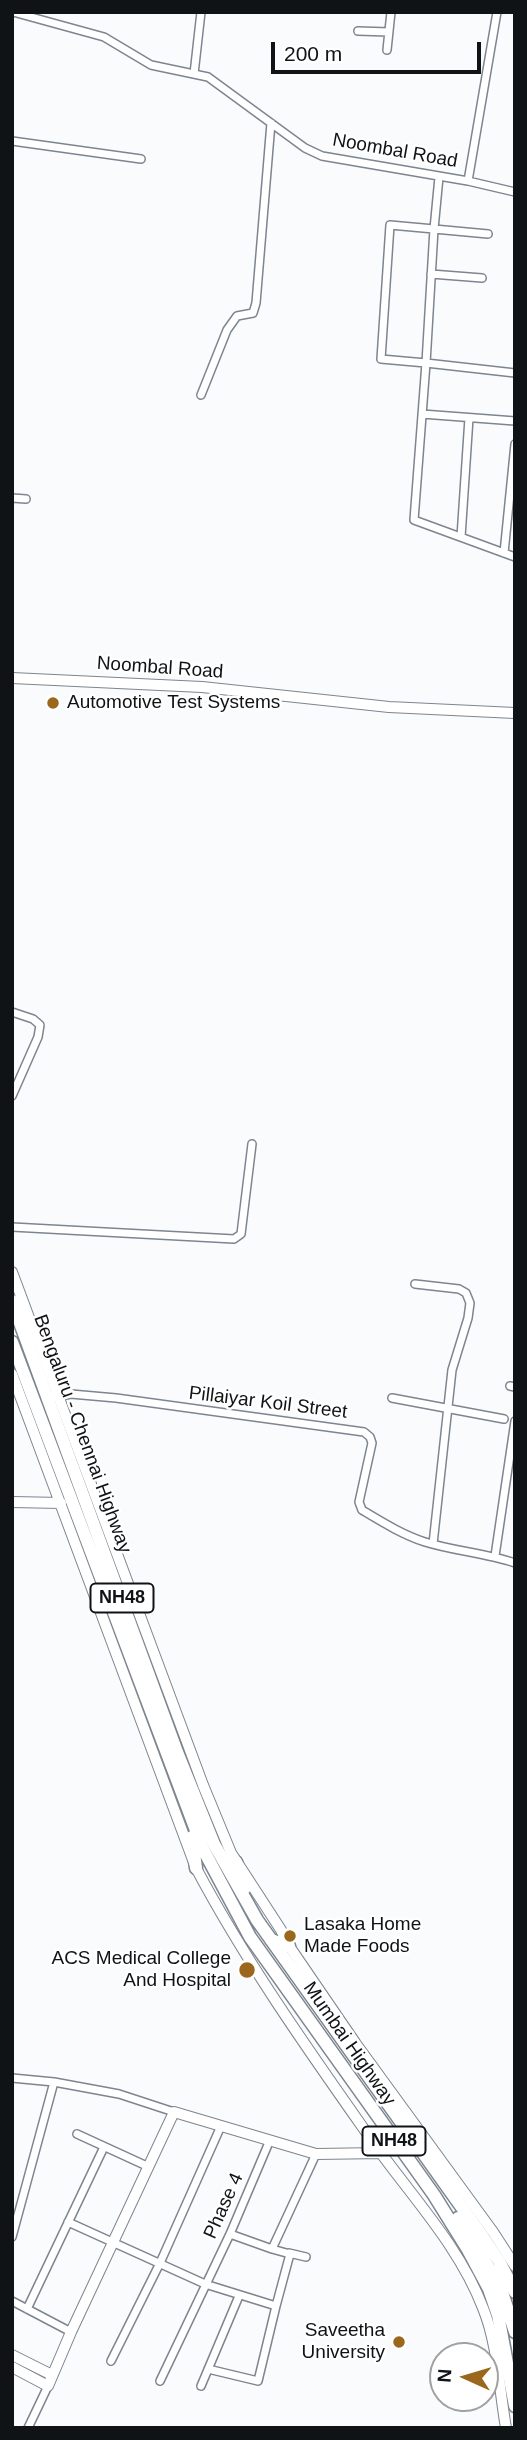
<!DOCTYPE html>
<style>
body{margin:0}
#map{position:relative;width:527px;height:2440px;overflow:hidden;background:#f9fbfd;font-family:Helvetica,sans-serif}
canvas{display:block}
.frame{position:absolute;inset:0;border:14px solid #101316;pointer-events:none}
.north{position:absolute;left:429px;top:2342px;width:70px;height:70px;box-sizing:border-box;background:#fff;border:2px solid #9fa1a2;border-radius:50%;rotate:274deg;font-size:19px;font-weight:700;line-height:28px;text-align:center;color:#101316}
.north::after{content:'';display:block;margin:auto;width:24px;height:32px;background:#9a671c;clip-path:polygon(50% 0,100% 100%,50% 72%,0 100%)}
.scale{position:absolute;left:271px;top:42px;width:210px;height:32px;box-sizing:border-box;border:4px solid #101316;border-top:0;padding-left:9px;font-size:21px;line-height:24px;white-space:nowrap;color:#101316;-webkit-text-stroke:5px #fff;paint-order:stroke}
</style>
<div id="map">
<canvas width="527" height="2440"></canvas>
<div class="frame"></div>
<div class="north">N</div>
<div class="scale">200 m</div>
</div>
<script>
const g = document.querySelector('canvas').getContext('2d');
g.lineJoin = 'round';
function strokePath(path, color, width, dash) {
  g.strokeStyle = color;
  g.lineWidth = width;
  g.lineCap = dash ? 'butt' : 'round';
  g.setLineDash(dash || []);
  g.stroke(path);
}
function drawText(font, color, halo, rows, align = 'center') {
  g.font = font + ' Helvetica,sans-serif';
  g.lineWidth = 5;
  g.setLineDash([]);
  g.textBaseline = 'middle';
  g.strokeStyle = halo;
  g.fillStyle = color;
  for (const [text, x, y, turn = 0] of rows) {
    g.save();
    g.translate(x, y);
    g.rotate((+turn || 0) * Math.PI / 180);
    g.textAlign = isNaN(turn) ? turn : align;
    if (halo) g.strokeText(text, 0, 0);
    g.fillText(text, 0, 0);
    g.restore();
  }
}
const street = new Path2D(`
 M13,12L104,37L151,65L208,77L305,148L322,156L468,181L515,192
 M358,31L389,32
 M387,50L391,12
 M194,74L201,12
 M12,141L141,159
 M439,177L434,229L390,225L381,359L426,363L414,520L515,557
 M468,181L497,12
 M488,234L434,229L426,363L515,373
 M431,274L482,278
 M201,395L227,330L237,316L253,313L256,303L271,123
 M422,414L515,421
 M12,498L26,499
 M461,537L469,418
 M504,553L515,444
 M12,1012L33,1019L40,1025L38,1037L12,1096
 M12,1227L234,1239L241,1234L252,1144
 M415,1284L459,1289L466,1293L470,1303L468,1318L452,1370L433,1544
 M510,1386L515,1387
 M54,1397L71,1394L116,1398L364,1432L370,1437L372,1443L359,1502L362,1510C382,1522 403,1535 425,1542C454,1551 485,1553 515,1563
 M392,1398L504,1419
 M495,1556L515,1421
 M12,2078L54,2082
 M77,2134L149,2167
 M68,2222L205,2284L276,2306L290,2254L272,2249L316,2154
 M230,2234L272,2249
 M12,2237L54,2082L119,2094L174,2112
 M289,2253L306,2257
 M12,2301L71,2332
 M27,2309L104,2147
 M111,2361L160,2263L221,2126
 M208,2369L258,2381L276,2306
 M160,2381L230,2234L270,2140
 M201,2386L239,2296
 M28,2428L48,2386`);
const secondary = new Path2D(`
 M12,678L202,687L389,707L515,713
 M12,1272L203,1785L231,1853L281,1930L289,1946L356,2044L493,2232L515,2266
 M12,1374L196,1868C248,1966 314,2058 378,2149C415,2200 460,2248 483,2308C498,2345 499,2388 506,2428
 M12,1502L61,1503
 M12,2355L52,2375
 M12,2367L48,2386L71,2332L174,2112L316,2154L382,2153`);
const highway = new Path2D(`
 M12,1301L177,1752L214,1844L257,1920L483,2237L499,2261L515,2292
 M12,1342L203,1849L250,1937L434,2195L467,2248L489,2289L498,2315L515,2406
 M192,1837L196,1868
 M236,1862L245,1888
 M271,1940L289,1946
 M458,2218L500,2286L515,2332`);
const markers = [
 [53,703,7,"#9a671c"],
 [290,1936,7,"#9a671c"],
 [247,1970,9,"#9a671c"],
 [399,2342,7,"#9a671c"]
];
const shields = [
 [122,1598,63],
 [394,2141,63]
];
const shieldNames = [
 ["NH48",122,1598],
 ["NH48",394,2141]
];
const streetNames = [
 ["Noombal Road",395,151,10],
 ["Noombal Road",160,668,4],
 ["Pillaiyar Koil Street",268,1403,7],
 ["Bengaluru - Chennai Highway",82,1434,70],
 ["Mumbai Highway",349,2044,55],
 ["Phase 4",224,2206,-66]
];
const poiNames = [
 ["Automotive Test Systems",67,703],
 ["Lasaka Home",304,1925],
 ["Made Foods",304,1947],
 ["ACS Medical College",231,1959,"right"],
 ["And Hospital",231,1981,"right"],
 ["Saveetha",385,2331,"right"],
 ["University",385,2353,"right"]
];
strokePath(street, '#7d858f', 10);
strokePath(secondary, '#7d858f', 12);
strokePath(highway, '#7d858f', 15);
strokePath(street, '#fff', 7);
strokePath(secondary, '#fff', 10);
strokePath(highway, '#fff', 12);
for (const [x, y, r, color] of markers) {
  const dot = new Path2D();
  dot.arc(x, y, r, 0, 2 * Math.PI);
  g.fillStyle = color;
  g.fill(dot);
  strokePath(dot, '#fff', 2.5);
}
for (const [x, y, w] of shields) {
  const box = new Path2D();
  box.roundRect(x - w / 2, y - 14.5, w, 29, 5);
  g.fillStyle = '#fff';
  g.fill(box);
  strokePath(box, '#101316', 2);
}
drawText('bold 18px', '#101316', null, shieldNames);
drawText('19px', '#101316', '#fff', streetNames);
drawText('19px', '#101316', '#fff', poiNames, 'left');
</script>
